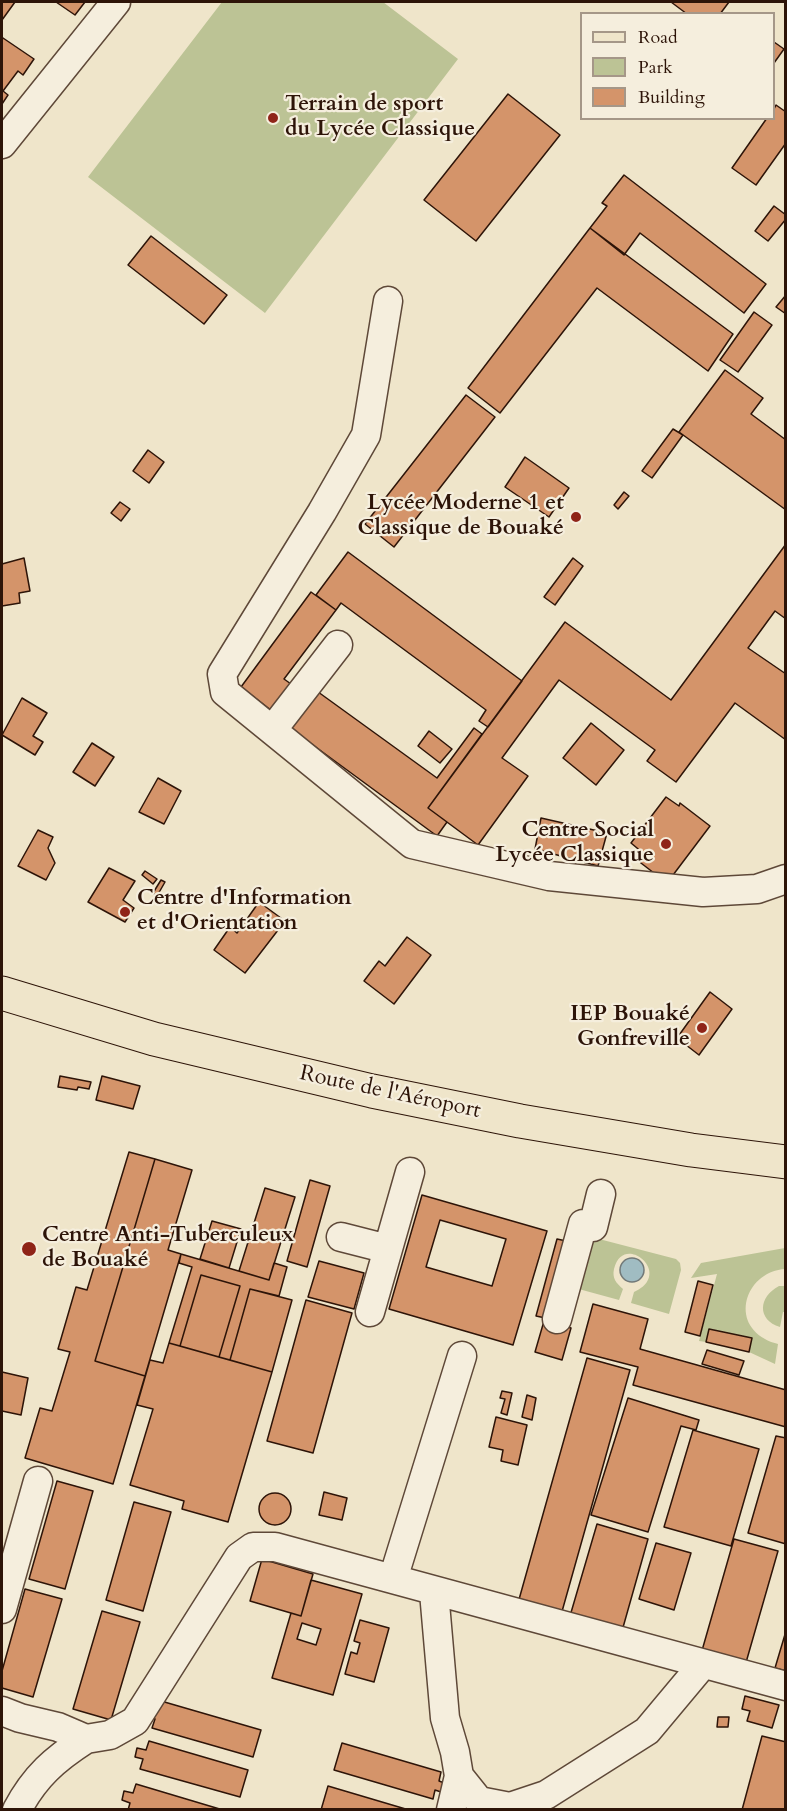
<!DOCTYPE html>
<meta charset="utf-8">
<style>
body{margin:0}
#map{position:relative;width:787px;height:1811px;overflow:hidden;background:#efe5ca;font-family:Cardo,serif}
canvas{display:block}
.frame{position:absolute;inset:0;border:3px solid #2d1408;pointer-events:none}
.legend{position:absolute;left:580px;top:12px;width:195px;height:108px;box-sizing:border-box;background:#f5eedd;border:2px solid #a59788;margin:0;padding:8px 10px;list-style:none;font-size:18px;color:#2d1408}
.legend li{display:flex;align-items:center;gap:12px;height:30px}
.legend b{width:30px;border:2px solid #a59788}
</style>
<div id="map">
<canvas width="787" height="1811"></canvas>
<div class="frame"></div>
<ul class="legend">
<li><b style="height:8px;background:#efe5ca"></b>Road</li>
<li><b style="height:16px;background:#bcc395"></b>Park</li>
<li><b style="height:16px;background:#d4946a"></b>Building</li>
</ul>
</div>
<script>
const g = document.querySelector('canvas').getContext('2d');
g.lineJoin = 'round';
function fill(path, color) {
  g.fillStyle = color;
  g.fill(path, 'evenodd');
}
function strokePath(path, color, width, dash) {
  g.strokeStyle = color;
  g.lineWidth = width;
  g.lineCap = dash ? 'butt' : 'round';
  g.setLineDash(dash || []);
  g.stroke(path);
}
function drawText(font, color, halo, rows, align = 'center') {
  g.font = font + ' Cardo,serif';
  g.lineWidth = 4.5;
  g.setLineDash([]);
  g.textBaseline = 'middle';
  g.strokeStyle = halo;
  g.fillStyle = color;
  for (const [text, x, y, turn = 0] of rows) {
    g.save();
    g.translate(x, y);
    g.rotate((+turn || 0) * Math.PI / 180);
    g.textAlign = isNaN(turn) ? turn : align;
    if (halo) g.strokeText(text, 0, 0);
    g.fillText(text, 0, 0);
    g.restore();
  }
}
const green = new Path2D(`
 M222,2H383L458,59L265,313L88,177Z
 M599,1239L676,1259L680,1263L681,1270L669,1314L631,1303L634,1292C675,1274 623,1231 614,1269C612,1278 616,1283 623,1289L619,1300L575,1288L590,1242Z
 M785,1248V1269C748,1271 729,1319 765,1339C768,1341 774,1343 778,1344L775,1364L749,1352L752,1338L710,1329L706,1342L699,1341L717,1274L691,1278L701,1263Z
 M779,1286H786L785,1312H783L780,1327C757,1320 758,1297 779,1286Z`);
const water = new Path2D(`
 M620 1270a12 12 0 1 1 24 0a12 12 0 1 1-24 0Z`);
const building = new Path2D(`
 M2,2H15L2,20Z
 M56,2H85L75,15Z
 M671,2H729L720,14H687Z
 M3,38L34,59L23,75L18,71L3,91L8,95L2,104V40Z
 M774,42L784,49L774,63Z
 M508,94L560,135L476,241L424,200Z
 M776,105L786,112V143L756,185L732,168L767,118H774V109Z
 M624,175L766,284L744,313L640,233L624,255L590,228L607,206L602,203Z
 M774,206L786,215V219L768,241L755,231Z
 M590,228L733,334L708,371L597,288L500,413L468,388Z
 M151,236L227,295L204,324L128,265Z
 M786,295V314L776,307Z
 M754,312L772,325L738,372L720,360Z
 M725,370L763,398L751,414L786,440V510L679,432Z
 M466,395L495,417L394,547L365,524Z
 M673,429L683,435L652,478L642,471Z
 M148,450L164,462L149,483L133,471Z
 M525,457L569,488L549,517L505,487Z
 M624,492L629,496L618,509L614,505Z
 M120,502L130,509L121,521L111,513Z
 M786,544V619L775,611L748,648L786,674V740L735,703L676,782L647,761L655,750L559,680L502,758L528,776L478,845L428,808L565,622L671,700Z
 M348,552L522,681L488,727L479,721L486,710L341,603L336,610L316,595Z
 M24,558L30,591L19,593L20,603L2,606V564Z
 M573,558L583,566L555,605L544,597Z
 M311,592L336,610L284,679L291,684L272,711L241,687Z
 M314,689L437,778L474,728L482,734L428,808L447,822L437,836L287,726Z
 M22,698L47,713L33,736L43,742L35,755L2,735Z
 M591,723L624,750L596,785L563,758Z
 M429,731L452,749L440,763L418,746Z
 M92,743L114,757L95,786L73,772Z
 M158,778L181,791L164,824L139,812Z
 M666,797L679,806L680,803L710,826L667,883L637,860L643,853L631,843Z
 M541,818L607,833L598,866L535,849Z
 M38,830L53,837L48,848L55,863L46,880L18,866Z
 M109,868L135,881L123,900L134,908L125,922L88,902Z
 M145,871L157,879L153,884L142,875Z
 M161,880L165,882L157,896L153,893Z
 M259,902L285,921L245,973L214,950L230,927L237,933Z
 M407,937L431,955L394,1004L364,981L379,961L385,966Z
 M710,992L732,1009L699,1055L677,1038Z
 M60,1076L91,1082L89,1089L78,1087L77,1090L58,1087Z
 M102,1076L140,1086L133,1109L96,1100Z
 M129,1152L155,1159L95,1361L145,1376L113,1484L25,1458L40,1408L52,1411L70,1352L58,1349L76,1287L87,1290Z
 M155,1159L192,1170L168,1250L181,1254L145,1376L95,1361Z
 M310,1180L330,1186L307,1267L287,1261Z
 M265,1188L295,1197L269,1280L239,1271Z
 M422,1195L547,1231L513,1345L389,1309ZM440,1220L506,1239L492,1286L426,1267Z
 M212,1221L241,1229L229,1268L200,1259Z
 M557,1239L571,1242L550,1319L536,1316Z
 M181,1254L269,1280L274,1263L287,1267L279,1296L250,1289L230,1360L219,1357L240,1286L201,1275L180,1346L169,1343L192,1267L179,1263Z
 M319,1261L364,1273L354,1309L308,1297Z
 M201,1275L240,1286L219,1357L180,1346Z
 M698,1281L713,1285L700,1336L685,1332Z
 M250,1289L292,1300L272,1372L230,1360Z
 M306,1300L352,1313L313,1453L267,1441Z
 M593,1304L648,1319L640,1349L786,1390V1427L633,1385L638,1367L580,1352Z
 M544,1321L571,1328L562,1360L535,1352Z
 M709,1329L752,1338L749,1352L706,1342Z
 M169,1343L272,1372L228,1522L182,1509L184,1501L130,1485L153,1409L137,1405L150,1360L163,1363Z
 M707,1350L744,1361L739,1375L702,1364Z
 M587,1358L630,1370L561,1615L518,1603Z
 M2,1372L28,1378L21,1415L2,1411Z
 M502,1391L512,1393L507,1415L501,1413L505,1399L500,1398Z
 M527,1395L536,1398L532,1420L522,1417Z
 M628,1398L699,1420L696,1430L681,1426L648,1532L591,1515Z
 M496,1417L527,1425L518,1465L501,1461L503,1450L489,1447Z
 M693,1430L759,1449L731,1546L664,1527Z
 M776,1436L786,1438V1544L748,1533Z
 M57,1481L93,1491L65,1589L29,1579Z
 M324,1492L347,1498L342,1520L319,1515Z
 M259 1509a16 16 0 1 1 32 0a16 16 0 1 1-32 0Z
 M134,1502L171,1512L143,1611L106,1600Z
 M597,1524L648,1539L622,1631L570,1616Z
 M734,1539L778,1551L745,1666L701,1654Z
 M656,1543L691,1553L674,1610L639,1599Z
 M262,1559L313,1574L301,1616L250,1601Z
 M311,1580L362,1594L333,1695L272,1678L291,1613L301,1616ZM302,1623L321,1629L316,1645L297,1639Z
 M25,1589L62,1599L33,1697L2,1688V1671Z
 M102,1611L140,1622L111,1720L73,1709Z
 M360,1620L389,1628L374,1682L345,1674L351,1652L357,1654L360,1643L354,1641Z
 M786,1631V1671L775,1668Z
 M745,1696L779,1705L772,1728L747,1721L750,1711L742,1709Z
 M161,1701L261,1730L253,1757L152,1728L155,1719L147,1717Z
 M718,1717H729L728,1727H717Z
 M762,1736L786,1742V1810H742Z
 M149,1741L248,1770L240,1797L140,1769L143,1759L135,1757L137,1748L146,1750Z
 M342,1743L441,1772L439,1781L447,1784L444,1793L435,1790L433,1799L334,1770Z
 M136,1784L223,1810H128L130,1803L122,1800L124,1791L133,1793Z
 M328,1786L409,1810H321Z`);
const minor = new Path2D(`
 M2,144L116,2
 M388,301L366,435L322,512L222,674L225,692L412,844L549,876L703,892L757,889L786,879
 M273,729L338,645
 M593,1227L601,1194
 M341,1237L388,1249
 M370,1312L410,1172
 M557,1319L583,1224
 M393,1579L462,1356
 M434,1592L445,1718L455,1752L459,1776L479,1801L510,1807L546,1795L647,1731L703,1664
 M2,1609L38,1481
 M2,1711L20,1718L58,1727L86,1739L110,1735L135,1721L239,1557L253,1547H275L786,1686
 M17,1810C35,1776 55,1759 86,1739
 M451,1810L459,1776`);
const major = new Path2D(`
 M2,993L154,1039L372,1091L520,1121L691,1150L786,1162`);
const markers = [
 [273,118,6,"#8f2418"],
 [576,517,6,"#8f2418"],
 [666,844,6,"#8f2418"],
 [125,912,6,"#8f2418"],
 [702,1028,6,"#8f2418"],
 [29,1249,8,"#8f2418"]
];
const poiNames = [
 ["Terrain de sport",285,105],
 ["du Lycée Classique",285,130],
 ["Lycée Moderne 1 et",564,504,"right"],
 ["Classique de Bouaké",564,529,"right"],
 ["Centre Social",654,831,"right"],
 ["Lycée Classique",654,856,"right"],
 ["Centre d'Information",137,899],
 ["et d'Orientation",137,924],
 ["IEP Bouaké",690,1015,"right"],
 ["Gonfreville",690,1040,"right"],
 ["Centre Anti-Tuberculeux",42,1236],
 ["de Bouaké",42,1261]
];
const streetNames = [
 ["Route de l'Aéroport",390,1093,12]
];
fill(green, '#bcc395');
fill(water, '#a0bcc2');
strokePath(water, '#727978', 1.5);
fill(building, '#d4946a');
strokePath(building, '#2d1408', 1.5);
strokePath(minor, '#5e4838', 31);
strokePath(major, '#2d1408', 35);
strokePath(minor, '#f5eedd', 28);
strokePath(major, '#efe5ca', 33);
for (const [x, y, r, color] of markers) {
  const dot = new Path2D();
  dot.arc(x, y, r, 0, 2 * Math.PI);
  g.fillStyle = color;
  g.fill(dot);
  strokePath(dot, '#f5eedd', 2);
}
drawText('bold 22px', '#2d1408', '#f5eedd', poiNames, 'left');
drawText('22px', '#2d1408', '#f5eedd', streetNames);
</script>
